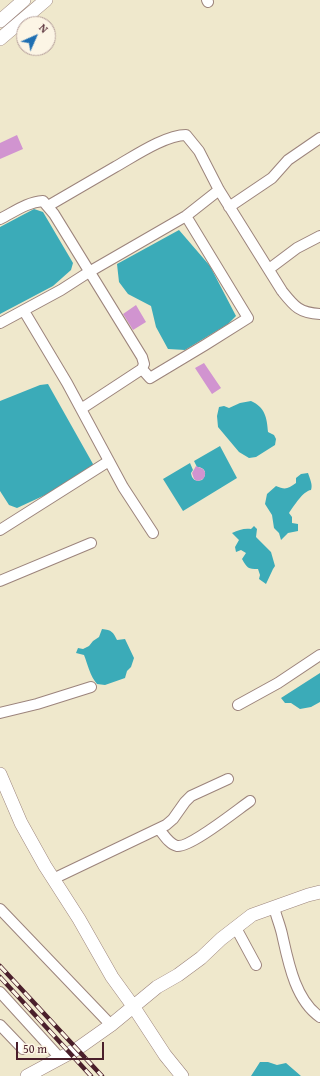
<!DOCTYPE html>
<style>
body{margin:0}
#map{position:relative;width:320px;height:1076px;overflow:hidden;background:#efe8cc;font-family:"Gentium Book Plus",serif}
canvas{display:block}
.north{position:absolute;left:16px;top:16px;width:40px;height:40px;box-sizing:border-box;background:#fcf5e5;border:1px solid #b59f9b;border-radius:50%;rotate:45deg;font-size:11px;font-weight:700;line-height:16px;text-align:center;color:#4a1f2b}
.north::after{content:'';display:block;margin:auto;width:14px;height:18px;background:#1f6fb2;clip-path:polygon(50% 0,100% 100%,50% 72%,0 100%)}
.scale{position:absolute;left:16px;top:1042px;width:88px;height:18px;box-sizing:border-box;border:2px solid #4a1f2b;border-top:0;padding-left:5px;font-size:12px;line-height:14px;white-space:nowrap;color:#4a1f2b;-webkit-text-stroke:3px #fcf5e5;paint-order:stroke}
</style>
<div id="map">
<canvas width="320" height="1076"></canvas>
<div class="north">N</div>
<div class="scale">50 m</div>
</div>
<script>
const g = document.querySelector('canvas').getContext('2d');
g.lineJoin = 'round';
function fill(path, color) {
  g.fillStyle = color;
  g.fill(path, 'evenodd');
}
function strokePath(path, color, width, dash) {
  g.strokeStyle = color;
  g.lineWidth = width;
  g.lineCap = dash ? 'butt' : 'round';
  g.setLineDash(dash || []);
  g.stroke(path);
}
const water = new Path2D(`
 M34,209L43,212L73,263L71,270L53,286L0,314V227Z
 M179,230L210,266L236,316L228,324L185,350L168,349L156,327L151,306L128,294L119,282L117,264Z
 M48,384L93,464L92,469L69,484L17,508L9,505L0,491V401L40,385Z
 M251,401C265,407 267,418 268,432L274,435L276,439L275,445L256,457L249,458L239,452L218,427L217,416L219,407L224,406L229,408L240,403Z
 M220,446L237,478L183,511L163,479L190,463L193,470L191,473C192,480 196,482 202,480C208,474 205,467 197,467L194,461Z
 M308,473C310,479 313,485 311,490C303,491 294,506 289,513L292,517V523L298,524V531L288,533L281,540L279,533L274,528L272,515L265,504L267,494L276,486C285,490 288,489 296,483V478L301,474Z
 M254,526L257,529L256,537L271,552L275,566L273,569L266,584L259,579L260,575L258,569C248,569 247,568 242,559L246,553L241,550L236,552L235,547L239,540L232,533C239,530 244,528 251,529Z
 M102,629C112,630 113,632 117,640L125,639L134,658L131,667L127,671L125,678L105,685L97,684C90,676 88,665 84,655L76,653L78,648L83,649L89,646L93,641L99,637Z
 M320,673V702L311,707L300,709L291,703H285L281,698Z
 M260,1062H268L277,1065L286,1063L301,1076H251Z`);
const building = new Path2D(`
 M17,135L23,149L0,159V143Z
 M136,305L146,322L133,330L123,314Z
 M204,363L221,388L212,394L195,368Z
 M196,466L203,469L205,472V475L204,478L201,480L197,481L194,479L192,473Z`);
const minor = new Path2D(`
 M207,0L208,2
 M48,206C70,193 93,180 115,167C133,157 165,135 186,135L199,151L219,190L282,291C294,306 299,313 320,314
 M229,207L272,178L288,160L320,138
 M0,219C14,212 27,202 43,201L54,214L142,357L144,364L142,369L81,409
 M269,269L297,248L320,236
 M24,311L67,383L123,487L153,533
 M0,323L61,290L89,272L186,216L219,190
 M142,369L150,378L205,345L248,318L186,216
 M0,530L109,461
 M0,581L91,543
 M238,705L278,683L320,655
 M0,713L37,704L91,687
 M159,829C164,835 169,844 177,846C190,848 237,810 250,801
 M53,879L166,825L173,819L185,802L191,796L228,779
 M274,907C276,916 280,925 282,934C288,961 295,1000 320,1017
 M0,909L111,1025
 M236,928L256,965
 M0,992L60,1058
 M0,1025L23,1049`);
const tertiary = new Path2D(`
 M0,21L24,0
 M0,39L46,0
 M0,774L21,823L45,866L79,919L112,977L133,1006L165,1055L182,1076
 M27,1076L77,1049L111,1025L157,987L178,975L201,958L221,939L252,915L308,895L320,892`);
const rail = new Path2D(`
 M0,966L102,1076
 M0,977L91,1076`);
fill(water, '#3babb8');
fill(building, '#d194d0');
strokePath(minor, '#9c847c', 12);
strokePath(tertiary, '#9c847c', 14);
strokePath(minor, '#fff', 10);
strokePath(tertiary, '#fff', 13);
strokePath(rail, '#4a1f2b', 4.5);
strokePath(rail, '#fcf5e5', 3, [9]);
</script>
